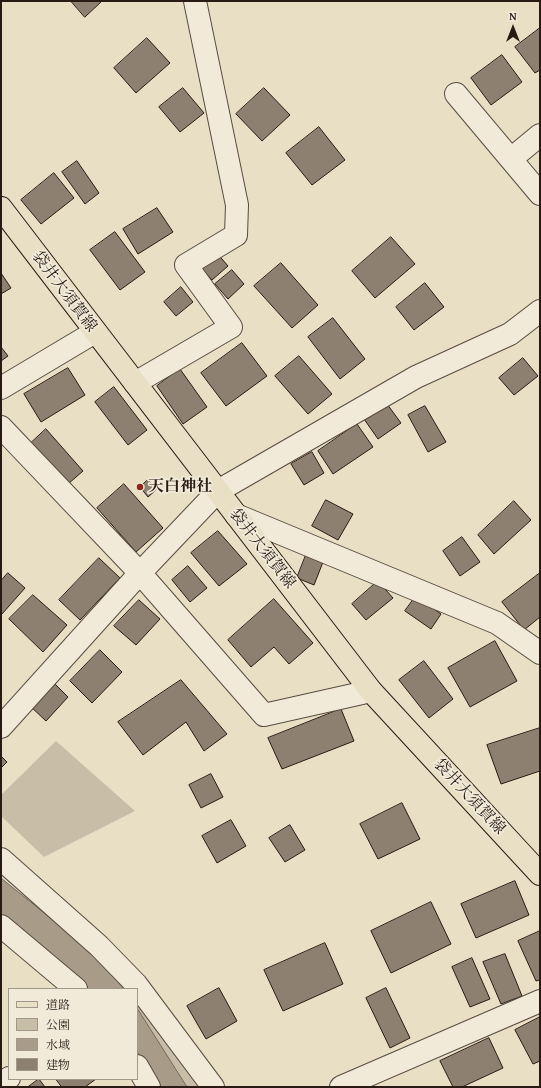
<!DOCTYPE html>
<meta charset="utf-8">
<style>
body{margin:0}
#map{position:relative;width:541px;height:1088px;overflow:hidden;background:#e9dfc5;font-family:"Gentium Book Plus","Noto Serif JP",serif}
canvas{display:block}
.frame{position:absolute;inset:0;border:2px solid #291a14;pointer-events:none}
.legend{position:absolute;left:8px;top:988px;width:130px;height:92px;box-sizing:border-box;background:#f1ead9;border:1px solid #a1978a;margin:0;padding:5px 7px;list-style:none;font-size:12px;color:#291a14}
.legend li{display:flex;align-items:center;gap:8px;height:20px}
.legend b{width:20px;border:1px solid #a1978a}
.north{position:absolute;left:493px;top:8px;width:40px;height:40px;-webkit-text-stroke:3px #f1ead9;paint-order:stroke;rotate:0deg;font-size:11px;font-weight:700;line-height:16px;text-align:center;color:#291a14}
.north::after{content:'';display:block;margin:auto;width:14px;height:18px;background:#291a14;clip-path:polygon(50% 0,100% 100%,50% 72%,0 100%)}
</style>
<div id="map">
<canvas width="541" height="1088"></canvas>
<div class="frame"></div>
<ul class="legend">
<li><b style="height:5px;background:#e9dfc5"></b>道路</li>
<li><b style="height:11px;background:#c8bea7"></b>公園</li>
<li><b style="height:11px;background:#a89c89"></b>水域</li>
<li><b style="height:11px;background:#8d8070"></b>建物</li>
</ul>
<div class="north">N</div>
</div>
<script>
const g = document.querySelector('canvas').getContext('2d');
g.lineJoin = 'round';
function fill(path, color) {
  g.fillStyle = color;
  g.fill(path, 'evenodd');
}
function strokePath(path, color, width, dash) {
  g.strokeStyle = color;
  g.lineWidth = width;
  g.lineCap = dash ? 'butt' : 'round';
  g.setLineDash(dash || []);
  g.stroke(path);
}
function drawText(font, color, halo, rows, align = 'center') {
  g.font = font + ' "Gentium Book Plus","Noto Serif JP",serif';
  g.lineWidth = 3.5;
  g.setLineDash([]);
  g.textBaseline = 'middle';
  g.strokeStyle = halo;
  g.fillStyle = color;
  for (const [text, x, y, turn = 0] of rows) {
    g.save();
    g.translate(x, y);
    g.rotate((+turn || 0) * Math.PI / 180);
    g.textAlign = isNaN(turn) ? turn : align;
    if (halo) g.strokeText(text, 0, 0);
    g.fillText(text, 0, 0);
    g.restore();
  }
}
const green = new Path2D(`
 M56,741L135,811L44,857L1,816V795Z
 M137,990L211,1087H149L137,1068Z`);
const water = new Path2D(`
 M1,878L90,950L124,989H84L1,915Z
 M137,1008L187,1087H158L137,1051Z`);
const building = new Path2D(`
 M71,1H102L85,17Z
 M540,28V70L535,73L515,47Z
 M147,38L170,63L136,93L114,68Z
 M502,55L522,82L491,105L471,78Z
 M183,88L204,113L180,132L159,107Z
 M264,88L290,115L262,141L236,114Z
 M319,127L345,160L312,185L286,153Z
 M77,161L99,193L85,204L62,172Z
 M54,173L74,198L41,224L21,200Z
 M157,208L173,232L138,254L123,229Z
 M115,232L145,272L120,290L90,250Z
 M391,237L415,264L375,298L352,271Z
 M216,252L228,266L212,280L199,266Z
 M281,263L318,305L292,328L254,286Z
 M232,270L244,284L228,299L215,284Z
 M1,273L11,288L1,294Z
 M425,283L444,307L414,330L396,307Z
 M181,287L193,302L176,316L164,302Z
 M333,318L365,359L340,379L308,337Z
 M242,343L267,376L226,406L201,373Z
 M1,347L8,356L1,361Z
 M299,356L332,394L308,414L275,376Z
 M523,358L538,376L514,395L499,378Z
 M68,368L85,395L41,422L24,394Z
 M180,369L207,407L183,424L157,386Z
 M114,387L147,430L128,445L95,402Z
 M387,404L401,423L378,439L364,419Z
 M425,406L446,442L428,452L408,415Z
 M357,424L373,447L333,474L318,451Z
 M46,429L83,471L68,484L31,443Z
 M312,452L324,473L304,485L291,464Z
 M148,480L157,489L148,497L140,487Z
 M124,484L163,528L136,552L97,508Z
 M326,500L353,514L338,540L312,526Z
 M514,501L531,520L494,554L478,535Z
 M218,531L247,564L219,586L191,553Z
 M462,537L480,562L460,576L443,551Z
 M306,555L323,562L314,585L297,578Z
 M99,558L120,578L80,620L59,600Z
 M188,566L207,588L190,602L172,580Z
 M8,573L25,588L2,614L1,612V581Z
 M540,573V617L524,630L502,602Z
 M378,581L393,598L366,620L352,604Z
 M33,595L67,625L43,652L9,619Z
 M416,596L441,614L431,629L405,611Z
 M274,599L313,643L289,664L274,647L251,667L228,640Z
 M139,600L160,619L136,645L114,626Z
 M495,641L517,681L470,707L448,668Z
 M100,650L122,672L92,703L70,681Z
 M424,661L453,699L429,718L399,680Z
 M181,680L227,734L204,751L186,722L143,755L118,722Z
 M52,681L68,697L46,721L29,705Z
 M341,709L354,741L282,769L268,738Z
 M540,728V771L501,784L487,745Z
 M1,756L7,762L1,768Z
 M211,774L223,797L201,808L189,785Z
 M402,803L420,839L378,859L360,824Z
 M231,820L246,846L217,863L202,836Z
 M290,825L305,850L285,862L269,838Z
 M515,881L529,915L476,938L461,904Z
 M431,902L451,944L391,973L371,931Z
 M540,931V980L536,981L518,941Z
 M325,943L343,984L283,1011L264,970Z
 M505,954L522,996L501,1004L483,962Z
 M472,958L490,999L470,1007L452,967Z
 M219,988L237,1021L206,1039L187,1006Z
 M386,988L410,1038L390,1048L366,998Z
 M540,1017V1061L533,1064L515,1030Z
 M489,1038L503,1068L462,1087H453L440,1061Z
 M39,1079L45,1087H28Z
 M56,1079H96L85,1087H62Z`);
const street = new Path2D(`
 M456,94L540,194
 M511,159L540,135
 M135,383L231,327L186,265L236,235L237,205L195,1
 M1,388L95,332
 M1,427L140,573L264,715L371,691
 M236,515L497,623L540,653
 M1,727L140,573L218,491L416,377L510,334L540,311
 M1,859L99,946L136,984L213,1087
 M1,926L76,989
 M137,1066L149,1087
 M1,1084L9,1078
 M341,1087L540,1001`);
const primary = new Path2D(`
 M1,208L371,691L540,874`);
const markers = [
 [140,487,4,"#8f2418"]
];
const streetNames = [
 ["袋井大須賀線",64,292,53],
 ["袋井大須賀線",262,549,52],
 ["袋井大須賀線",469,797,47]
];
const poiNames = [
 ["天白神社",148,487]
];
fill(green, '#c8bea7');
fill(water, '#a89c89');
strokePath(water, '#75685a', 1);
fill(building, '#8d8070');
strokePath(building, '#291a14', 1);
strokePath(street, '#594b40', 24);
strokePath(primary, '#291a14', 24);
strokePath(street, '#f1ead9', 22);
strokePath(primary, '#e9dfc5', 22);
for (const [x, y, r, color] of markers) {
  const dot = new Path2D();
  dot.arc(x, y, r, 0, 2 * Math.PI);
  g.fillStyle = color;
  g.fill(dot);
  strokePath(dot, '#f1ead9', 1.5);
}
drawText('16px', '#291a14', '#f1ead9', streetNames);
drawText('bold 16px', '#291a14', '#f1ead9', poiNames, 'left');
</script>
